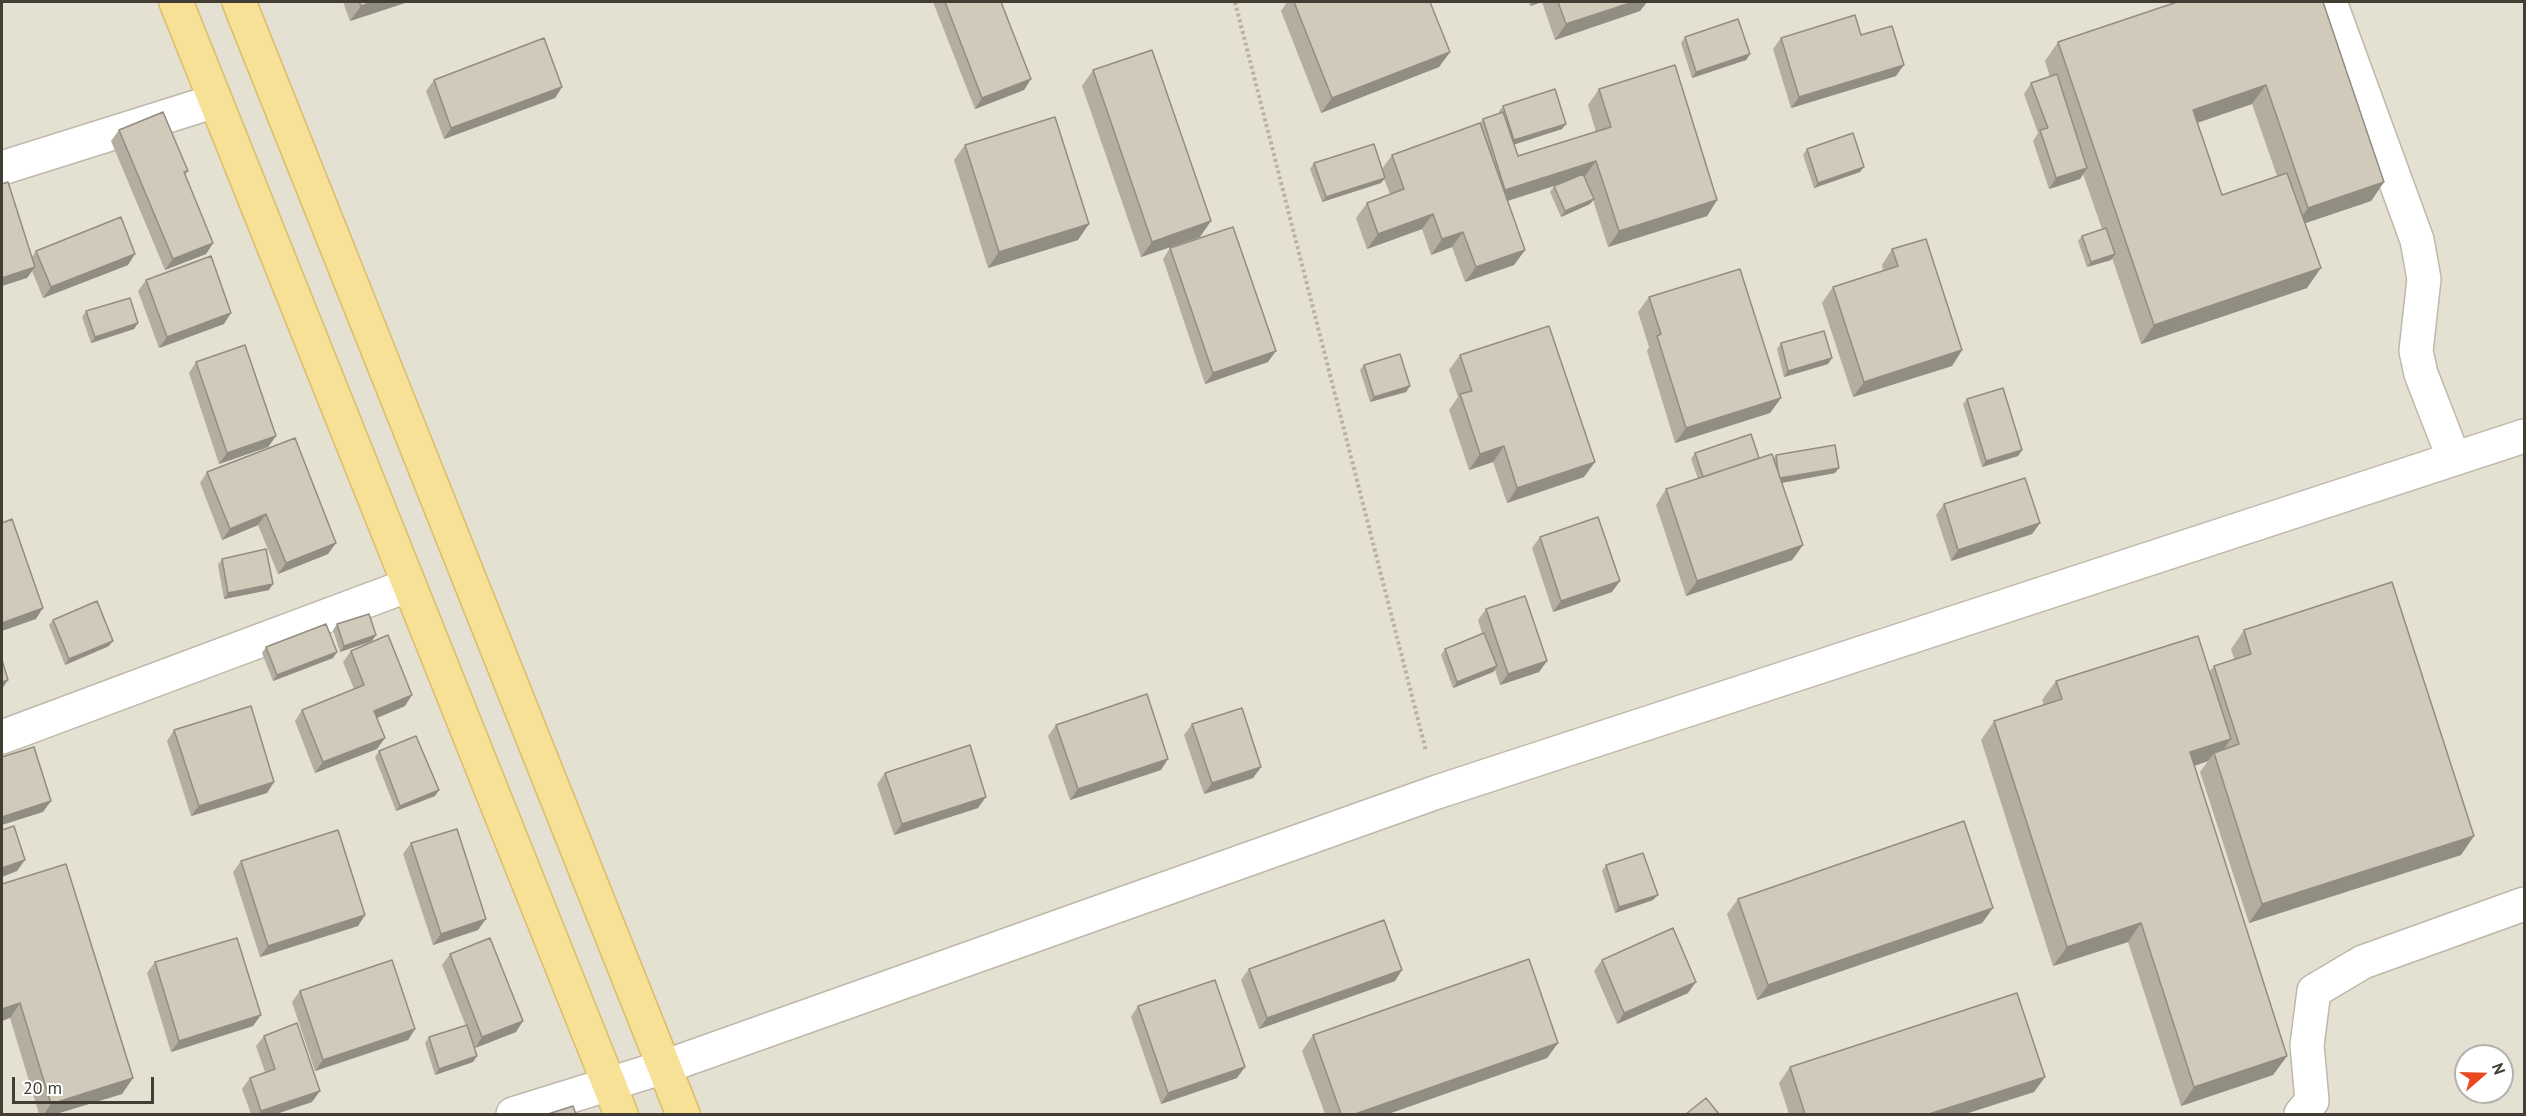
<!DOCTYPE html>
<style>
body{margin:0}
#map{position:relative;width:2526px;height:1116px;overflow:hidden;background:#f1ede4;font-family:"PT Sans",sans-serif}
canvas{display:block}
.frame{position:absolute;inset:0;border:3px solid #423e34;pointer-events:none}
.north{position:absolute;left:2454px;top:1044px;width:60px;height:60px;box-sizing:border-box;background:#fff;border:2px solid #b3b2ae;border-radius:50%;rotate:70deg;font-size:16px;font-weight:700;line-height:24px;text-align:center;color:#423e34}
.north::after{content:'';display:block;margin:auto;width:21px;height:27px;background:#eb4a21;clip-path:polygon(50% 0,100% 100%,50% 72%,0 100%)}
.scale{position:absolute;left:12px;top:1077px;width:142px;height:27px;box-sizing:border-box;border:3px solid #423e34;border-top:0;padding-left:8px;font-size:18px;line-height:21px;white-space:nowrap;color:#423e34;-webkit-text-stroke:4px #fff;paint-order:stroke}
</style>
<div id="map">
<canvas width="2526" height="1116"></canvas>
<div class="frame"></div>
<div class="north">N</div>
<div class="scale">20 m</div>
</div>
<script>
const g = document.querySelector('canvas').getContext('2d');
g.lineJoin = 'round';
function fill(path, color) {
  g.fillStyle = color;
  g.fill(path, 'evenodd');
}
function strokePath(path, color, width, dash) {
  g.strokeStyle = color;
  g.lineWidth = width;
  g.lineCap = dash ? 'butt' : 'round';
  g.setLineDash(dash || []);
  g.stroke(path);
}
const residential = new Path2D(`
 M2,2H2524V1114H2ZM2466,1056H2502V1092H2466Z`);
const path = new Path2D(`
 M1235,2L1426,751`);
const minor = new Path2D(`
 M2330,2L2417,240L2424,279L2416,351L2421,374L2454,459
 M2,168L215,101
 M2,737L409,585
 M513,1114L664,1067L1437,792L2524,436
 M2301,1114L2312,1101L2307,1045L2314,991L2363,962L2524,904`);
const major = new Path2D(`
 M176,2L621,1114
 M239,2L683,1114`);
const wall = new Path2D(`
 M343,2H408L350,21Z
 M933,2H1001L1031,79L1024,90L975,109Z
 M1287,2H1430L1450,52L1439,67L1321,113L1281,11Z
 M1529,2H1647L1640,11L1555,40L1542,2L1530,6Z
 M2177,2L2384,182L2371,201L2305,223L2307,288L2141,344L2112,258L2111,260L2087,267L2078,241L2082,236L2102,229L2083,174L2080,179L2049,189L2033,141L2038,133L2024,94L2031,83L2050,77L2045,61L2058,42ZM2252,104L2277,176L2222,195L2197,123Z
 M1685,37L1750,54L1746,60L1692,78L1681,43Z
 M1781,38L1896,76L1791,108L1773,49Z
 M1093,70L1200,237L1141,257L1082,86Z
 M434,80L562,87L555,98L444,139L426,91Z
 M1599,89L1717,200L1707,216L1608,247L1593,200L1590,204L1561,217L1550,192L1554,186L1508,201L1525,250L1514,265L1465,282L1452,247L1431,255L1422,229L1367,249L1356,218L1367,203L1390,194L1384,179L1381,183L1322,202L1310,169L1314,163L1382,169L1392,155L1479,124L1483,119L1500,114L1499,111L1503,106L1562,129L1514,144L1518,156L1596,132L1588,105Z
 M119,130L188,171L185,175L213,243L206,254L165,270L111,141Z
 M965,145L1078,240L988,268L954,160Z
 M1807,149L1860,172L1814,188L1803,155Z
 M1170,248L1268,362L1205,384L1163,259Z
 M1892,249L1962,350L1952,366L1853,397L1822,303L1833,287L1883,271L1882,265Z
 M36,251L128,265L43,298L32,271L27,278L32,257Z
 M146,280L224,324L159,348L138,291Z
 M1649,297L1781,398L1770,413L1675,443L1647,351L1649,347L1638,312Z
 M86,311L138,323L134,329L91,343L82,317Z
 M1781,343L1828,364L1784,377L1777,349Z
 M1460,355L1584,477L1507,503L1493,462L1469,470L1449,410L1458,397L1449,370Z
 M196,362L276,436L268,447L219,464L189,373Z
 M1364,365L1410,386L1406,392L1370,402L1360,370Z
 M1967,399L2022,450L2018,456L1982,467L1963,404Z
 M1695,453L1759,458H1774L1776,455L1835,473L1782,483L1803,545L1792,560L1686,596L1656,505L1666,489L1698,479L1691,459Z
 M207,472L328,554L278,574L258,525L222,540L200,483Z
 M1944,504L2040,523L2032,534L1951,561L1936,515Z
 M1540,537L1612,592L1553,612L1532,548Z
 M222,559L269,590L224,599L218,565Z
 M1486,609L1547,661L1539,672L1500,685L1495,670L1493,672L1453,688L1441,655L1445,649L1482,633L1478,620Z
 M53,620L109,646L65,665L49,625Z
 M337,624L372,641L340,652L333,630Z
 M2244,630L2461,855L2249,923L2200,772L2208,761L2194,766L2287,1056L2273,1075L2181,1106L2128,942L2053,966L1981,740L1994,721L2044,705L2042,700L2056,681L2209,672L2214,666L2234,659L2231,649Z
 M266,647L333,658L273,681L262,653Z
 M351,651L405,706L377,718V749L315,773L295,721L302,710L354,689L343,662Z
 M1192,724L1261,767L1253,778L1204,794L1184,735Z
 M1056,725L1161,770L1070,800L1048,736Z
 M174,730L274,782L267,793L191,816L167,741Z
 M379,751L435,796L396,811L375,757Z
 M885,773L978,808L894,835L877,784Z
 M411,843L478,930L433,945L403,854Z
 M241,861L365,915L358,926L260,957L233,872Z
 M1606,865L1653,900L1615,913L1602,871Z
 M2,884L133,1078L122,1094L56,1114H39L10,1018Z
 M1738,899L1993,908L1982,923L1757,1000L1727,914Z
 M450,954L516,1032L475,1048L477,1056L473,1062L435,1075L425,1043L429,1037L466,1026L442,965Z
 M1602,960L1688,993L1617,1024L1594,971Z
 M155,962L253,1026L171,1052L147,973Z
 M1249,969L1395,981L1259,1029L1241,980Z
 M300,991L415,1029L408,1040L315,1071L292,1002Z
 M1138,1006L1237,1078L1161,1104L1131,1017Z
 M1313,1035L1558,1043L1547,1058L1388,1114H1325L1302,1051Z
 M264,1036L312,1102L276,1114H251L242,1089L250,1078L265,1072L256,1046Z
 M1790,1067L2045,1077L2034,1092L1965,1114H1789L1779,1083Z`);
const shadedWall = new Path2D(`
 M373,2H408L350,21L361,6Z
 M1534,2H1542L1530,6Z
 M1633,2H1647L1640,11L1555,40L1566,24Z
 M1450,52L1439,67L1321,113L1332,98Z
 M1750,54L1746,60L1692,78L1696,72Z
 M1904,65L1896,76L1791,108L1799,97Z
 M1031,79L1024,90L975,109L982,98Z
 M2266,85L2252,104L2179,129L2193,110Z
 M562,87L555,98L444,139L451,128Z
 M1566,124L1562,129L1510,146L1514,140Z
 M1596,161L1585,176L1494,205L1505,190Z
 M1864,167L1860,172L1814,188L1818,183Z
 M2087,168L2080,179L2049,189L2056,178Z
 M1385,178L1381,183L1322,202L1326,197Z
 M2384,182L2371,201L2294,227L2308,208Z
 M1594,199L1590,204L1561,217L1565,211Z
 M1717,200L1707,216L1608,247L1619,231Z
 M1433,214L1422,229L1367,249L1378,234Z
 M1211,221L1200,237L1141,257L1152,242Z
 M1089,224L1078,240L988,268L999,252Z
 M1463,232L1452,247L1431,255L1442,239Z
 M213,243L206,254L165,270L173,259Z
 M1525,250L1514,265L1465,282L1476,267Z
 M135,254L128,265L43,298L51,287Z
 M2115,254L2111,260L2087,267L2091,262Z
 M35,267L27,278L2,286V278Z
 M2321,268L2307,288L2141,344L2154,325Z
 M231,313L224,324L159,348L167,337Z
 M138,323L134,329L91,343L95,337Z
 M1962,350L1952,366L1853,397L1864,382Z
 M1276,351L1268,362L1205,384L1213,373Z
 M1832,358L1828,364L1784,377L1788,371Z
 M1410,386L1406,392L1370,402L1374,397Z
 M1781,398L1770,413L1675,443L1686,428Z
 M276,436L268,447L219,464L227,453Z
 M1504,446L1493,462L1469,470L1480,454Z
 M2022,450L2018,456L1982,467L1986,461Z
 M1595,462L1584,477L1507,503L1517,488Z
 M1839,468L1835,473L1775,484L1779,478Z
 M266,514L258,525L222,540L230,529Z
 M2040,523L2032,534L1951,561L1958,550Z
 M336,543L328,554L278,574L286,563Z
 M1803,545L1792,560L1686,596L1697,581Z
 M1620,581L1612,592L1553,612L1561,601Z
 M273,584L269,590L224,599L228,593Z
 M43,608L36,619L2,631V623Z
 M376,635L372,641L340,652L344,646Z
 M113,641L109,646L65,665L69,659Z
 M337,652L333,658L273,681L277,675Z
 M1547,661L1539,672L1500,685L1508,674Z
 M1497,666L1493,672L1453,688L1457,682Z
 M8,680L2,689V682Z
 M412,695L405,706L367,722L374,711Z
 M385,738L377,749L315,773L323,762Z
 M2231,739L2217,758L2214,753L2208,761L2176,772L2190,752Z
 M1168,759L1161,770L1070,800L1078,789Z
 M1261,767L1253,778L1204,794L1212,783Z
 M274,782L267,793L191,816L199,806Z
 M439,790L435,796L396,811L400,806Z
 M986,797L978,808L894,835L902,824Z
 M51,801L43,812L2,825V817Z
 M2474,836L2461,855L2249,923L2262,904Z
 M25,860L17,871L2,877V868Z
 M1658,895L1653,900L1615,913L1619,907Z
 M1993,908L1982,923L1757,1000L1768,985Z
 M365,915L358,926L260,957L268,946Z
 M486,919L478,930L433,945L441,934Z
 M2141,923L2128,942L2053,966L2067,947Z
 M1402,970L1395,981L1259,1029L1267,1018Z
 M1696,982L1688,993L1617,1024L1624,1013Z
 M20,1003L10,1018L2,1021V1009Z
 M261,1015L253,1026L171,1052L179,1041Z
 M523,1021L516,1032L475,1048L482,1037Z
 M415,1029L408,1040L315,1071L323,1060Z
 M1558,1043L1547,1058L1388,1114H1355Z
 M477,1056L473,1062L435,1075L439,1069Z
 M2287,1056L2273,1075L2181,1106L2194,1087Z
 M1245,1067L1237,1078L1161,1104L1168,1093Z
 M2045,1077L2034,1092L1965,1114H1929Z
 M133,1078L122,1094L56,1114H44L51,1104Z
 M320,1091L312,1102L276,1114H259L261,1111Z`);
const building = new Path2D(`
 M359,2H373L361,6Z
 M945,2H1001L1031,79L982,98Z
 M1294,2H1430L1450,52L1332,98Z
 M1558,2H1633L1566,24Z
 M2177,2H2323L2384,182L2308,208L2266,85L2193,110L2222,195L2287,173L2321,268L2154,325L2058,42Z
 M1855,15L1861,35L1892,26L1904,65L1799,97L1781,38Z
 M1738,19L1750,54L1696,72L1685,37Z
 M544,38L562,87L451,128L434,80Z
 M1152,50L1211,221L1152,242L1093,70Z
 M1675,65L1717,200L1619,231L1596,161L1505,190L1483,119L1503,112L1518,156L1611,127L1599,89Z
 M2057,74L2087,168L2056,178L2040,130L2048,128L2031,83Z
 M1555,89L1566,124L1514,140L1503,106Z
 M163,112L188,171L184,172L213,243L173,259L119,130Z
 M1055,117L1089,224L999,252L965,145Z
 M1480,123L1525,250L1476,267L1463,232L1442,239L1433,214L1378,234L1367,203L1404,189L1392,155Z
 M1853,133L1864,167L1818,183L1807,149Z
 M1374,144L1385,178L1326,197L1314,163Z
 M1583,174L1594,199L1565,211L1554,186Z
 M8,182L35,267L2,278V184Z
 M121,217L135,254L51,287L36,251Z
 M1233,227L1276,351L1213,373L1170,248Z
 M2106,228L2115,254L2091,262L2082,236Z
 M1926,239L1962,350L1864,382L1833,287L1898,266L1892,249Z
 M211,256L231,313L167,337L146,280Z
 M1740,269L1781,398L1686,428L1657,336L1661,334L1649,297Z
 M130,298L138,323L95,337L86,311Z
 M1549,326L1595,462L1517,488L1504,446L1480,454L1460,394L1472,391L1460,355Z
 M1824,331L1832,358L1788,371L1781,343Z
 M245,345L276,436L227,453L196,362Z
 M1400,354L1410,386L1374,397L1364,365Z
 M2003,388L2022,450L1986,461L1967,399Z
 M1751,434L1759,458L1703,477L1695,453Z
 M295,438L336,543L286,563L266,514L230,529L207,472Z
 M1835,445L1839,468L1780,478L1778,471L1776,455Z
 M1772,454L1803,545L1697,581L1666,489Z
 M2025,478L2040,523L1958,550L1944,504Z
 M1598,517L1620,581L1561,601L1540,537Z
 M12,519L43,608L2,623V523Z
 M266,549L273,584L228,593L222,559Z
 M2392,582L2474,836L2262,904L2214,753L2239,744L2214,666L2251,654L2244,630Z
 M1525,596L1547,661L1508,674L1486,609Z
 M97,601L113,641L69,659L53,620Z
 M369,614L376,635L344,646L337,624Z
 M326,624L337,652L277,675L266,647Z
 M1484,633L1497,666L1457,682L1445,649Z
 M388,635L412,695L374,711L385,738L323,762L302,710L364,685L351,651Z
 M2198,636L2231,739L2190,752L2287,1056L2194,1087L2141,923L2067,947L1994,721L2062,699L2056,681Z
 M2,660L8,680L2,682Z
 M1147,694L1168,759L1078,789L1056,725Z
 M251,706L274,782L199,806L174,730Z
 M1242,708L1261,767L1212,783L1192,724Z
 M416,736L439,790L400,806L379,751Z
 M970,745L986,797L902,824L885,773Z
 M34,747L51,801L2,817V757Z
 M1964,821L1993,908L1768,985L1738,899Z
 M14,826L25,860L2,868V830Z
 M457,829L486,919L441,934L411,843Z
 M338,830L365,915L268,946L241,861Z
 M1643,853L1658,895L1619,907L1606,865Z
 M66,864L133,1078L51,1104L20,1003L2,1009V884Z
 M1384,920L1402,970L1267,1018L1249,969Z
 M1673,928L1696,982L1624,1013L1602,960Z
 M237,938L261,1015L179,1041L155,962Z
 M490,938L523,1021L482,1037L450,954Z
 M1529,959L1558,1043L1355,1114H1341L1313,1035Z
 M392,960L415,1029L323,1060L300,991Z
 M1215,980L1245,1067L1168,1093L1138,1006Z
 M2017,993L2045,1077L1929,1114H1805L1790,1067Z
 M297,1023L320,1091L261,1111L250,1078L275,1069L264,1036Z
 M467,1025L477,1056L439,1069L429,1037Z
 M1706,1098L1719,1114H1686Z
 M573,1106L576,1114H548Z`);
fill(residential, '#e4e0d2');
strokePath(minor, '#beb8aa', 36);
strokePath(major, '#dbbe68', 36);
strokePath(path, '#bcb29a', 4, [3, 3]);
strokePath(minor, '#fff', 33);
strokePath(major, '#f7e197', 33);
fill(wall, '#b4aea0');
fill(shadedWall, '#928d82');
fill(building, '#d1caba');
strokePath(building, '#928d82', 1.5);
</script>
